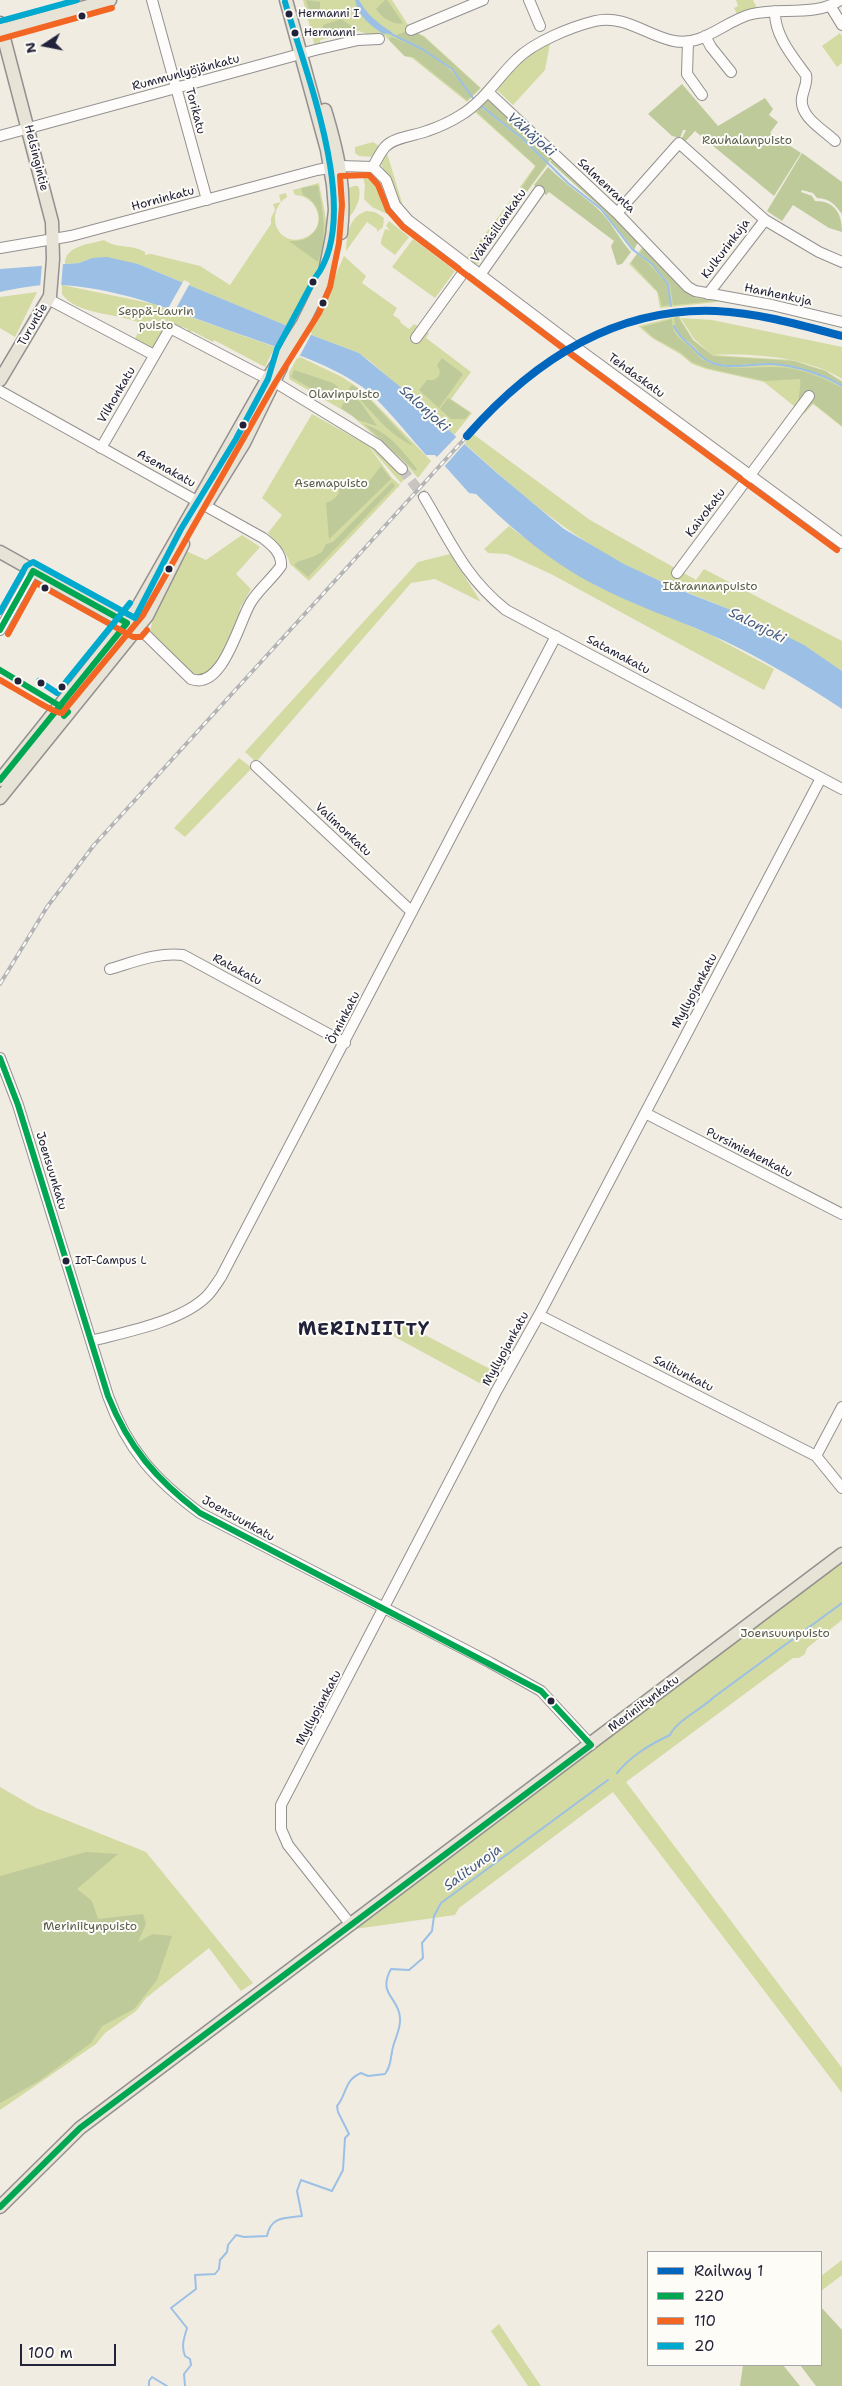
<!DOCTYPE html>
<meta charset="utf-8">
<style>
body{margin:0}
#map{position:relative;width:842px;height:2386px;overflow:hidden;background:#f0ece2;font-family:"Shantell Sans",sans-serif}
canvas{display:block}
.legend{position:absolute;left:647px;top:2251px;width:175px;height:115px;box-sizing:border-box;background:#fdfcf7;border:1px solid #a5a5ac;margin:0;padding:6px 9px;list-style:none;font-size:15px;color:#22223b}
.legend li{display:flex;align-items:center;gap:10px;height:25px}
.legend b{width:25px;border:1px solid #a5a5ac}
.north{position:absolute;left:20px;top:20px;width:50px;height:50px;-webkit-text-stroke:4px #fdfcf7;paint-order:stroke;rotate:259deg;font-size:14px;font-weight:700;line-height:20px;text-align:center;color:#22223b}
.north::after{content:'';display:block;margin:auto;width:18px;height:22px;background:#22223b;clip-path:polygon(50% 0,100% 100%,50% 72%,0 100%)}
.scale{position:absolute;left:20px;top:2344px;width:96px;height:22px;box-sizing:border-box;border:2px solid #22223b;border-top:0;padding-left:6px;font-size:15px;line-height:18px;white-space:nowrap;color:#22223b;-webkit-text-stroke:4px #fdfcf7;paint-order:stroke}
</style>
<div id="map">
<canvas width="842" height="2386"></canvas>
<ul class="legend">
<li><b style="height:6px;background:#0065bd"></b>Railway 1</li>
<li><b style="height:6px;background:#00a651"></b>220</li>
<li><b style="height:6px;background:#f26522"></b>110</li>
<li><b style="height:6px;background:#00a9ce"></b>20</li>
</ul>
<div class="north">N</div>
<div class="scale">100 m</div>
</div>
<script>
const g = document.querySelector('canvas').getContext('2d');
g.lineJoin = 'round';
function fill(path, color) {
  g.fillStyle = color;
  g.fill(path, 'evenodd');
}
function strokePath(path, color, width, dash) {
  g.strokeStyle = color;
  g.lineWidth = width;
  g.lineCap = dash ? 'butt' : 'round';
  g.setLineDash(dash || []);
  g.stroke(path);
}
function drawText(font, color, halo, rows, align = 'center') {
  g.font = font + ' "Shantell Sans",sans-serif';
  g.lineWidth = 4;
  g.setLineDash([]);
  g.textBaseline = 'middle';
  g.strokeStyle = halo;
  g.fillStyle = color;
  for (const [text, x, y, turn = 0] of rows) {
    g.save();
    g.translate(x, y);
    g.rotate((+turn || 0) * Math.PI / 180);
    g.textAlign = isNaN(turn) ? turn : align;
    if (halo) g.strokeText(text, 0, 0);
    g.fillText(text, 0, 0);
    g.restore();
  }
}
const green = new Path2D(`
 M303,0H392L412,31L424,36L481,88L467,102L412,58L404,56L385,36H372L359,31L320,40L321,46L315,47Z
 M736,0H753L757,8L737,14L734,8L738,6Z
 M840,33L842,36V63L837,67L822,46Z
 M550,43L545,70L513,105L497,90L520,61Z
 M488,97L553,157L527,192L520,187L535,166L475,112Z
 M373,142L379,146L375,157L359,156L355,153V147Z
 M387,153L402,203L400,204L381,164Z
 M362,174L377,178L386,201L393,212L387,214L372,207L364,199L365,185Z
 M319,183C321,196 325,209 326,222C329,253 305,301 287,326L138,264L92,258L79,263L65,264C64,246 90,244 104,240C116,249 132,244 145,252V255L151,254L200,266L230,285L271,224V218L275,210L273,204L281,202L279,195L286,193L287,197C263,213 278,248 304,238C329,229 319,196 295,195L293,190Z
 M354,186H358C363,196 355,212 348,218L349,188Z
 M517,192L523,197L480,254L483,257L476,266L466,259Z
 M367,211L375,212L384,218L383,227L377,232V229L367,222L346,251C347,234 349,216 367,211Z
 M389,221L409,237L395,255C378,241 379,248 385,229L390,230L386,226Z
 M413,239L455,271L435,298L392,267Z
 M644,245L682,288L695,297L716,300L717,302L660,308L657,292L629,264Z
 M344,256L366,276L362,283L397,308L393,315L400,320L401,323L409,329L414,324L429,333L426,338L471,372L451,399L472,413L454,435L371,362L359,353L309,334Z
 M62,285L154,304L275,347L265,367L214,340L213,342L192,331L187,333L188,329C167,320 164,335 154,350L135,339L142,324C122,313 77,316 62,294Z
 M37,292L15,337L0,328V297Z
 M679,316L693,340L710,353L694,339L681,318L712,320L842,347V379C807,357 754,353 713,355L793,360L826,371L842,381V427L813,404L804,414L764,382L706,369L692,364L680,354L652,338L638,326Z
 M298,356L342,377L363,391L431,461L418,478L401,459L351,415L289,379V373Z
 M312,414L364,443L366,441L392,463L405,478L401,483L367,444L392,478L400,485L309,581L290,564C288,553 276,541 268,533L282,515L262,498Z
 M473,434L590,520L696,580L704,569L842,641V671C810,649 778,630 743,615C704,598 663,584 624,564C563,532 515,489 464,443Z
 M509,526L530,542L597,586L711,635L774,669L764,690L551,574L507,554L488,553L484,549Z
 M242,535L260,547L236,574L251,589L240,608L238,620L225,653L204,677H195L150,631L153,619L186,551L206,560Z
 M450,554L481,602L435,579L411,583L256,762L245,752L418,562Z
 M239,758L252,768L185,837L174,828Z
 M400,1322L494,1371L485,1386L393,1336Z
 M842,1561V1620L807,1648L805,1654L799,1658H793L626,1782L842,2068V2093L613,1792L459,1908L455,1915L355,1929Z
 M0,1787L36,1808L146,1852L253,1983L241,1991L209,1948L146,1998L136,2011L105,2033L96,2044L0,2110Z
 M842,2260V2275L821,2291V2276Z
 M499,2324L541,2386H528L491,2331Z`);
const forest = new Path2D(`
 M306,0L320,2V18L311,17Z
 M385,0H387L403,23C394,26 381,17 376,9Z
 M341,19L356,29L322,37L323,25Z
 M407,31L416,32L424,37L480,88L471,97C449,56 431,57 394,36Z
 M392,37C428,52 451,63 471,97L467,100L413,57L405,56L390,41L389,38Z
 M682,84L718,126L765,98L773,109L769,115L778,122L770,133L801,153L774,196L695,131L682,145L680,142L686,130H683L680,138L672,136L648,114Z
 M488,98L552,157L548,162L523,138L482,106Z
 M480,107L521,139L547,164L527,191L522,187L536,166L477,112Z
 M802,153L842,182V214C834,204 831,199 817,198L813,193L802,190L801,192L812,196L815,201C835,201 842,214 842,232L829,228L793,205L782,221L767,211Z
 M554,158L639,240L634,250L601,208L550,162Z
 M548,167C564,183 582,195 598,209C611,221 619,239 631,252L622,264L617,265L611,246L614,241L549,192L546,195L534,185Z
 M318,185C323,212 328,235 318,262L289,241C294,241 301,241 305,239C326,229 322,203 303,195L301,188Z
 M644,247L681,288L695,298L715,301L673,305L670,284L653,264L640,253Z
 M637,254L650,265L667,284L670,305L662,306L658,292L631,263Z
 M678,317L693,340L713,356L793,361L825,371L842,382V385C823,374 797,367 776,364C752,361 724,372 703,357C699,354 697,348 693,345C682,336 676,336 674,318Z
 M672,319C672,334 679,338 690,347C695,350 698,357 703,360C731,374 759,364 788,368C806,371 826,379 842,388V426L813,403L804,412C794,402 802,392 800,379L765,381L707,368L692,362L680,352L654,338L642,327Z
 M442,358L463,374L439,408L419,390L427,380H434L439,376L440,371L437,365Z
 M294,370L333,383L338,387L331,400L291,377Z
 M352,385L362,391L413,446C383,431 373,410 349,389Z
 M349,393L360,402L377,426L358,420L341,408Z
 M448,398L470,413L465,419H451L440,409Z
 M364,424C390,433 400,448 417,469L415,471Z
 M381,466L391,479L329,539L326,503C334,500 340,496 339,487L345,483L360,487L368,483Z
 M392,482L395,486L308,577L294,565L297,562L315,556L322,552L326,544L333,542Z
 M86,1852L118,1854L77,1889L92,1901L98,1919L143,1914L146,1924L138,1942L153,1934L172,1936L157,1980L134,2009L102,2026L91,2043L39,2081L0,2103V1876Z
 M821,2307L842,2330V2386H816L800,2365H821Z
 M743,2365H783L800,2386H740Z`);
const water = new Path2D(`
 M355,0H359C367,15 379,24 393,33L383,34C370,25 358,16 355,0Z
 M107,257L138,264L285,325L359,353L398,385L497,473L564,529L624,564L675,588L744,615L804,645L842,671V709C803,683 753,653 709,634C673,618 633,605 597,586C552,563 513,530 476,494L469,493L435,455H426C408,435 381,400 361,386C326,362 281,349 242,335C184,315 123,288 60,285C40,284 20,288 0,292V269L79,263L92,258Z`);
const pier = new Path2D(`
 M63,262L61,288H40L42,264Z
 M184,280L190,283L173,314L166,312Z
 M287,324L312,333L298,359L274,349Z
 M458,435L466,442L443,468L435,459Z`);
const stream = new Path2D(`
 M389,33L422,49L452,69L475,101
 M481,106L523,139L568,183L601,209L632,249L652,264L668,284L671,306
 M674,326C679,336 683,339 691,346C695,349 698,354 702,357C721,373 751,363 773,364C796,366 823,374 842,386
 M617,1773C632,1755 649,1745 670,1735C676,1721 702,1709 714,1697L842,1603
 M149,2386V2381L152,2377L167,2386
 M185,2386L184,2374L191,2365L190,2359L185,2356C181,2346 184,2338 187,2328L171,2308L196,2289L195,2275L215,2274L219,2269L220,2260L227,2252L228,2245L236,2235L244,2237L267,2236C271,2216 285,2218 302,2216L297,2191L301,2180L332,2191L343,2170L345,2138L349,2134L338,2112L337,2106C347,2094 344,2080 361,2073L368,2076L385,2074C391,2066 390,2061 392,2052C393,2041 401,2031 400,2018C399,1997 377,1995 391,1969L409,1970L423,1958L422,1943L432,1931L434,1916L441,1903L608,1780`);
const minorTunnel = new Path2D(`
 M402,469L424,497`);
const minor = new Path2D(`
 M152,0L207,200
 M529,0L540,26
 M831,7L842,25
 M775,11C774,35 793,57 806,75C808,83 803,90 802,98C799,117 824,130 835,141
 M411,30L483,0
 M705,36L711,47L731,72
 M688,42L687,74L702,95
 M488,92L617,213L688,287L695,291L772,305L842,322
 M0,136L315,50L358,40L379,39
 M373,167C376,161 380,153 385,147C394,137 414,136 427,131C439,127 450,122 461,115C484,101 498,77 517,59C534,42 571,27 595,21C625,14 647,36 674,41C703,47 726,20 752,14C780,7 816,17 840,0
 M617,213L679,143L765,220L819,252L842,262
 M0,248L71,236L317,170L340,166L373,167L386,180L395,205L408,220L577,348L842,543
 M480,275L539,191
 M708,294L765,220
 M48,299L154,355
 M416,338L468,266
 M0,391L263,538C272,545 282,553 281,566C272,579 259,589 251,602C239,621 223,691 191,679L146,635L130,625
 M101,448L168,332L172,329L258,374L268,378L378,445L402,469
 M424,497C451,542 464,576 506,610L842,789
 M677,573L809,396
 M0,630L33,571
 M256,766L412,912
 M110,969C134,962 158,952 183,955L345,1043
 M0,1058L18,1105L108,1396C127,1449 155,1480 200,1513L489,1662L541,1691L591,1745
 M645,1113L842,1214
 M539,1315L816,1456
 M91,1341C125,1332 181,1322 207,1296C212,1291 217,1283 221,1277L556,636
 M842,1407L816,1456L842,1488
 M351,1925L288,1845L281,1829V1805L497,1390L539,1315L821,778`);
const major = new Path2D(`
 M0,23L52,222L53,259L50,296L0,380
 M2,30L110,0
 M325,110C338,153 346,188 341,233
 M208,501L244,443L281,367
 M0,552L127,623
 M0,780L136,610L268,378L303,323L323,282L332,236L335,210L333,185L327,150L286,0
 M0,798L147,616L183,544
 M0,2207L80,2128L842,1554`);
const rail = new Path2D(`
 M0,984L47,907L94,845L467,436`);
const bus1 = new Path2D(`
 M0,630L33,571L127,623L0,780
 M0,670L60,706L68,712L64,716
 M0,1058L18,1105L108,1396C129,1448 156,1479 200,1513L541,1691L591,1745L80,2128L0,2207`);
const bus2 = new Path2D(`
 M0,39L112,8
 M8,634L36,583L133,637H141L147,630
 M0,680C11,686 55,714 62,713L143,615L275,383L319,313L330,287L339,243L342,205L340,176L369,175L378,185L388,210L403,227L572,355L837,550`);
const bus3 = new Path2D(`
 M0,21L77,0
 M0,612L26,566L33,562L135,618L181,529L236,439L268,379L277,349L315,278C364,216 305,71 285,2
 M39,681L57,693L130,603`);
const rail1 = new Path2D(`
 M467,436C532,362 613,307 716,311C759,313 801,325 842,336`);
const markers = [
 [289,14,4.5,"#22223b"],
 [82,16,4.5,"#22223b"],
 [295,33,4.5,"#22223b"],
 [313,282,4.5,"#22223b"],
 [323,303,4.5,"#22223b"],
 [243,425,4.5,"#22223b"],
 [169,569,4.5,"#22223b"],
 [45,588,4.5,"#22223b"],
 [18,681,4.5,"#22223b"],
 [41,683,4.5,"#22223b"],
 [62,687,4.5,"#22223b"],
 [66,1261,4.5,"#22223b"],
 [551,1701,4.5,"#22223b"]
];
const busNames = [
 ["Hermanni I",298,14],
 ["Hermanni",304,33],
 ["IoT-Campus L",75,1261]
];
const streetNames = [
 ["Rummunlyöjänkatu",186,73,-15],
 ["Torikatu",195,111,75],
 ["Helsingintie",36,158,76],
 ["Salmenranta",606,186,43],
 ["Horninkatu",163,199,-15],
 ["Vähäsillankatu",499,226,-55],
 ["Kulkurinkuja",726,249,-53],
 ["Hanhenkuja",778,295,12],
 ["Turuntie",33,325,-60],
 ["Tehdaskatu",636,376,36],
 ["Vilhonkatu",117,395,-60],
 ["Asemakatu",166,469,29],
 ["Kaivokatu",706,513,-53],
 ["Satamakatu",618,655,28],
 ["Valimonkatu",343,830,43],
 ["Ratakatu",237,970,28],
 ["Myllyojankatu",695,991,-62],
 ["Örninkatu",344,1018,-63],
 ["Pursimiehenkatu",749,1153,27],
 ["Joensuunkatu",51,1171,73],
 ["Myllyojankatu",506,1349,-61],
 ["Salitunkatu",683,1374,27],
 ["Joensuunkatu",238,1519,29],
 ["Meriniitynkatu",644,1704,-37],
 ["Myllyojankatu",319,1708,-62]
];
const parkNames = [
 ["Rauhalanpuisto",747,141],
 ["Seppä-Laurin",156,312],
 ["puisto",156,326],
 ["Olavinpuisto",344,395],
 ["Asemapuisto",331,484],
 ["Itärannanpuisto",710,587],
 ["Joensuunpuisto",785,1634],
 ["Meriniitynpuisto",90,1927]
];
const waterNames = [
 ["Vähäjoki",531,135,41],
 ["Salonjoki",424,409,42],
 ["Salonjoki",757,626,27],
 ["Salitunoja",473,1868,-36]
];
const districtNames = [
 ["MERINIITTY",364,1330]
];
fill(green, '#d3daa2');
fill(forest, '#beca9a');
fill(water, '#9cc0e5');
fill(pier, '#f0ece2');
strokePath(stream, '#9cc0e5', 2);
strokePath(minorTunnel, '#c7c4c1', 10, [10, 5]);
strokePath(minor, '#939190', 12);
strokePath(major, '#939190', 15);
strokePath(minor, '#fdfcfb', 10);
strokePath(major, '#e8e3d7', 12);
strokePath(rail, '#b4b4b6', 4);
strokePath(rail, '#fdfcf7', 2, [5.5]);
strokePath(bus1, '#00a651', 6);
strokePath(bus2, '#f26522', 6);
strokePath(bus3, '#00a9ce', 6);
strokePath(rail1, '#0065bd', 8);
for (const [x, y, r, color] of markers) {
  const dot = new Path2D();
  dot.arc(x, y, r, 0, 2 * Math.PI);
  g.fillStyle = color;
  g.fill(dot);
  strokePath(dot, '#fdfcf7', 2);
}
drawText('11px', '#22223b', '#fdfcf7', busNames, 'left');
drawText('12px', '#22223b', '#fdfcf7', streetNames);
drawText('12px', '#585d4c', '#fdfcf7', parkNames);
drawText('italic 14px', '#445a7f', '#fdfcf7', waterNames);
g.letterSpacing = '1px';
drawText('bold 18px', '#22223b', '#fdfcf7', districtNames);
g.letterSpacing = '0px';
</script>
